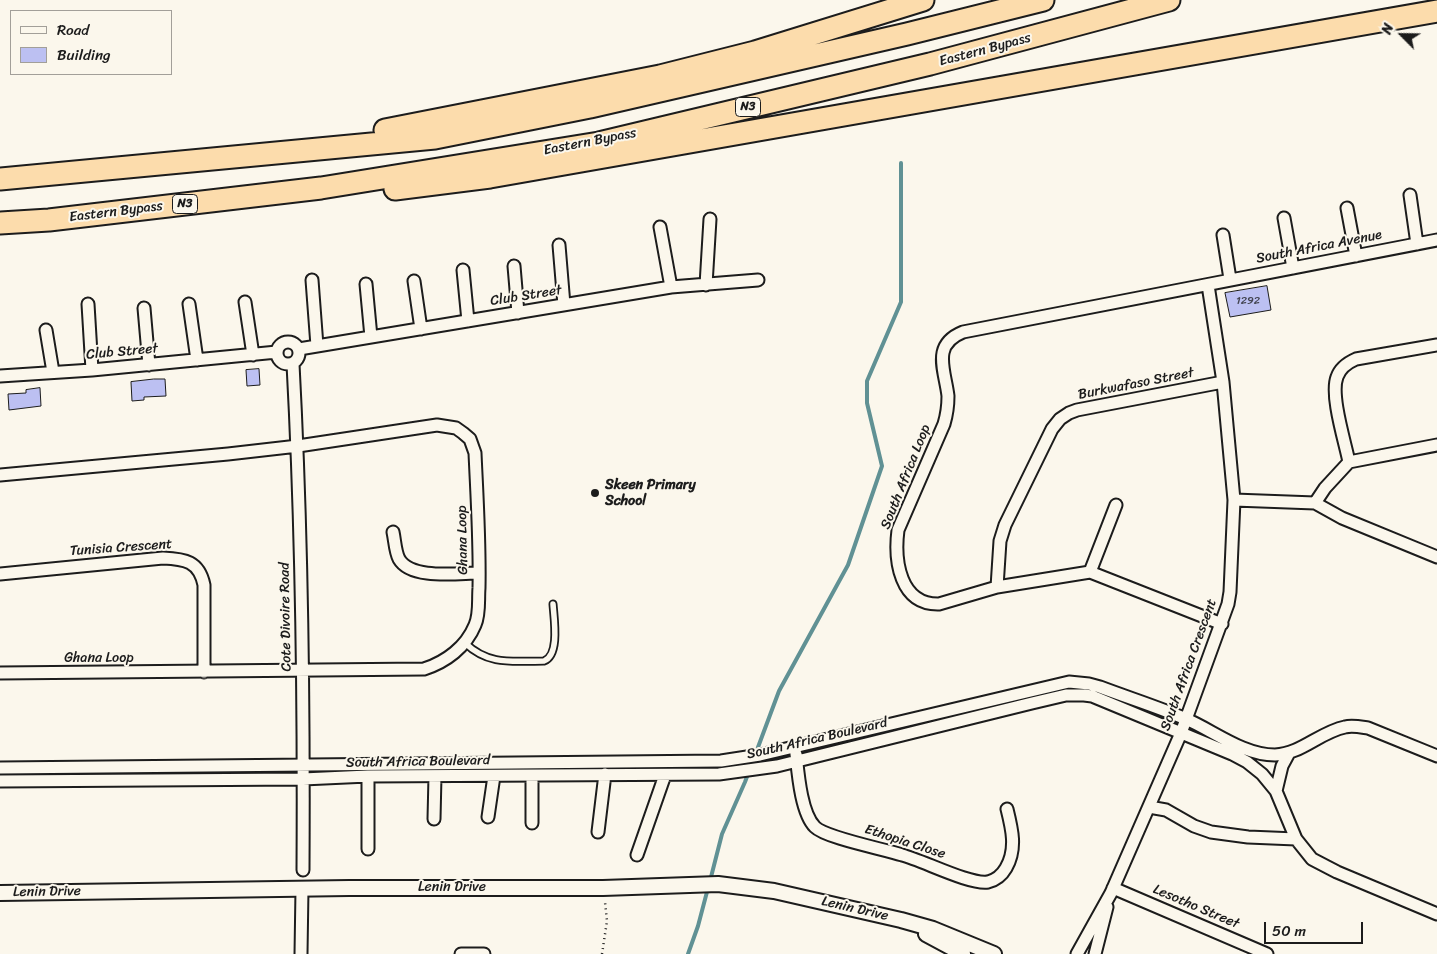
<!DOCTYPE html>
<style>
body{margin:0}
#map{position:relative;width:1437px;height:954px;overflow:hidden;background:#fbf7ec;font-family:Sriracha,sans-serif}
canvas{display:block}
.legend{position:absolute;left:10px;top:10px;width:162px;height:65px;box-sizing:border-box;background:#fbf7ec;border:1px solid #a29f99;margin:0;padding:6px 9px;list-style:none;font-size:15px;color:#1c1c1c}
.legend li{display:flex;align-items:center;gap:10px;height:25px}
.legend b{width:25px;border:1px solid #a29f99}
.north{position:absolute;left:1377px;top:10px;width:50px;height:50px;-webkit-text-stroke:4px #fbf7ec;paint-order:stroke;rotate:293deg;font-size:14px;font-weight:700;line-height:20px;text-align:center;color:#1c1c1c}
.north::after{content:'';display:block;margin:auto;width:18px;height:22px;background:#1c1c1c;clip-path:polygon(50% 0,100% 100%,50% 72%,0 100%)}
.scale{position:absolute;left:1264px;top:922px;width:99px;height:22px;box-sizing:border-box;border:2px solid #1c1c1c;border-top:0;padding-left:6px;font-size:15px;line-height:18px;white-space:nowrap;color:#1c1c1c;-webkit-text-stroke:4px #fbf7ec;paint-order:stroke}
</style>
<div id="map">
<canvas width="1437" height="954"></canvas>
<ul class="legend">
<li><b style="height:6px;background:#fbf7ec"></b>Road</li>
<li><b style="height:14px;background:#bcc0f2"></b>Building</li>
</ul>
<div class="north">N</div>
<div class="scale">50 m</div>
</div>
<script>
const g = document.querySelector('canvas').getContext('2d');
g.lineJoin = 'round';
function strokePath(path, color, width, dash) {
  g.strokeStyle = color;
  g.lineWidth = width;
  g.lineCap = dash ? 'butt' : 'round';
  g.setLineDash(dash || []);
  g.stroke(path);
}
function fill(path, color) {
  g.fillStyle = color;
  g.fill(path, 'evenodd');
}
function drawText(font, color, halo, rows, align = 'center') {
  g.font = font + ' Sriracha,sans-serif';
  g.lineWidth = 4;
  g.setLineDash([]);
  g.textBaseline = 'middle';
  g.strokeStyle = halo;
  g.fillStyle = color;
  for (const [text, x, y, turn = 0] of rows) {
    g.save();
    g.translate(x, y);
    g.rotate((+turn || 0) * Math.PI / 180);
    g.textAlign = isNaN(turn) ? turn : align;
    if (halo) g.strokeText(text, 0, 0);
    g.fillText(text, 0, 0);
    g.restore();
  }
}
const stream = new Path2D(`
 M710,881L722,834L745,782L779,691L848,565L882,466L867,403V381L901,302V163
 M688,954L698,926L708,888`);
const building = new Path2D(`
 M1267,286L1271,310L1230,317L1225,293Z
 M259,369L260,385L247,386L246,370Z
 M154,379H165L166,396L144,397V400L132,401L131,382Z
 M40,388L41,406L9,410L8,394L26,393V390Z`);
const path = new Path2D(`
 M602,954L607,921L605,902`);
const service = new Path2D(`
 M465,643C489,666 513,661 544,661C560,655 554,619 553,604`);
const minor = new Path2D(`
 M1410,195L1417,244
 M1347,208L1356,256
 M1284,218L1293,268
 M660,227L671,287
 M1223,235L1230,279
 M559,245L564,305
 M514,266L518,313
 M463,270L468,321
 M312,280L317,346
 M414,281L421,329
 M366,284L371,337
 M706,285L710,219
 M245,302L253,355
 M88,304L92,370
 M189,304L197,360
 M144,308L149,365
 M46,330L53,372
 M277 353a11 11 0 1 1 22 0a11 11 0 1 1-22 0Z
 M299,349L671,287L758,280
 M293,364C302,532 304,701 303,870
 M0,376L92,370L277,352
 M1349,462C1345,442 1330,395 1337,377C1340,368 1347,363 1356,359L1437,345
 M0,475L228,454L298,446L437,425L456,428L463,433L470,439L475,453C477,498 480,543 479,588C478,600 480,614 475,625C466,647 446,662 424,669L0,673
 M1234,500L1315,503L1342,518L1437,557
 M1315,503L1325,488L1349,462L1437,445
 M393,532C395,541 395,551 399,559C411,580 458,573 479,573
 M1090,572L1116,505
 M0,574L163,558C185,559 199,561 204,585V672
 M997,587L1000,541L1005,525L1052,429L1060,419L1069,413L1077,410L1223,382
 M1222,624L1090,572L997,587L939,604C900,605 894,561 898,530L944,424C947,414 948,406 948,396C945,370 931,345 963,332L1437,240
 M796,754C798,773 801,813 815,827C826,838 884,849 902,855C922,860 970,885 988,882C996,880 1002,875 1006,868C1017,849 1012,829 1007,809
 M0,768L721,761L760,755L1069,682L1089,684L1100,687C1129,698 1158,707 1186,719C1214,731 1243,755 1275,755C1301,754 1320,732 1345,727C1352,725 1361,727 1368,728L1437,756
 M368,776V849
 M0,781L303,779L368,776L719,774L777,766L1032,703L1066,695H1084L1092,696L1232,754L1247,762L1262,774L1276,791L1296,839L1312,859L1337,872L1437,914
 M1276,791L1282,766L1289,753
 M1149,807L1166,810L1194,826L1211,832L1248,837L1296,839
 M488,817L494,776
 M434,819L435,776
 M532,823V776
 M598,832L605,774
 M637,855L665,775
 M1113,888L1267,954
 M301,954L302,889
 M461,954H484
 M1077,954L1111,893L1181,733L1228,604L1230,592L1234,500L1223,382L1208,285
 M1095,954L1107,907`);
const tertiary = new Path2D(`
 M0,893L349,888H603L718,884L774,891L901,920L933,929L994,954
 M926,934L963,954`);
const motorway = new Path2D(`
 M385,130L660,76L755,52L923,0
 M0,179L435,138L590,107L907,34L1043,0
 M395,189L490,177L1437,11
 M0,223L49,220L321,188L599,143L930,64L1169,0`);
const markers = [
 [595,493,5,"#1c1c1c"]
];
const numberNames = [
 ["1292",1248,301]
];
const shields = [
 [748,107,25],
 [185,204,25]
];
const shieldNames = [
 ["N3",748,107],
 ["N3",185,204]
];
const streetNames = [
 ["Eastern Bypass",985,50,-15],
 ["Eastern Bypass",590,142,-11],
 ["Eastern Bypass",116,212,-7],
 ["South Africa Avenue",1319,247,-11],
 ["Club Street",526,296,-9],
 ["Club Street",122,352,-5],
 ["Burkwafaso Street",1136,384,-11],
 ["South Africa Loop",906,477,-68],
 ["Ghana Loop",463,540,-91],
 ["Tunisia Crescent",121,548,-4],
 ["Cote Divoire Road",286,617,-91],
 ["Ghana Loop",99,658],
 ["South Africa Crescent",1189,665,-70],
 ["South Africa Boulevard",817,739,-13],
 ["South Africa Boulevard",418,762,-1],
 ["Ethopia Close",905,842,18],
 ["Lenin Drive",452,887],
 ["Lenin Drive",47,892,-1],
 ["Lesotho Street",1196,907,23],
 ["Lenin Drive",855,909,13]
];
const poiNames = [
 ["Skeen Primary",605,485],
 ["School",605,501]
];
strokePath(stream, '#609194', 4);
fill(building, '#bcc0f2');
strokePath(building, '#1c1c1c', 1);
strokePath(service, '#1c1c1c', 9);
strokePath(minor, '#1c1c1c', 15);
strokePath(tertiary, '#1c1c1c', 18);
strokePath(motorway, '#1c1c1c', 25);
strokePath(path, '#1c1c1c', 2.5, [1, 4]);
strokePath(service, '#fbf7ec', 5.5);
strokePath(minor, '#fbf7ec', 11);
strokePath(tertiary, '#fbf7ec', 14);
strokePath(motorway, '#fcdcac', 21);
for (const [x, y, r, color] of markers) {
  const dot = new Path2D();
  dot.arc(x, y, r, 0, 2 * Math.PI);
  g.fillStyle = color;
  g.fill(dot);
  strokePath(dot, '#fbf7ec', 2);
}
drawText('11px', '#444552', null, numberNames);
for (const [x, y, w] of shields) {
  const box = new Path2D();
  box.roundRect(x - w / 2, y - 9.5, w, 19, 4);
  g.fillStyle = '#fbf7ec';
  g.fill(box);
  strokePath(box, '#1c1c1c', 1);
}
drawText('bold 12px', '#1c1c1c', null, shieldNames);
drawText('14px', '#1c1c1c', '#fbf7ec', streetNames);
drawText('bold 14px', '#1c1c1c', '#fbf7ec', poiNames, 'left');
</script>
